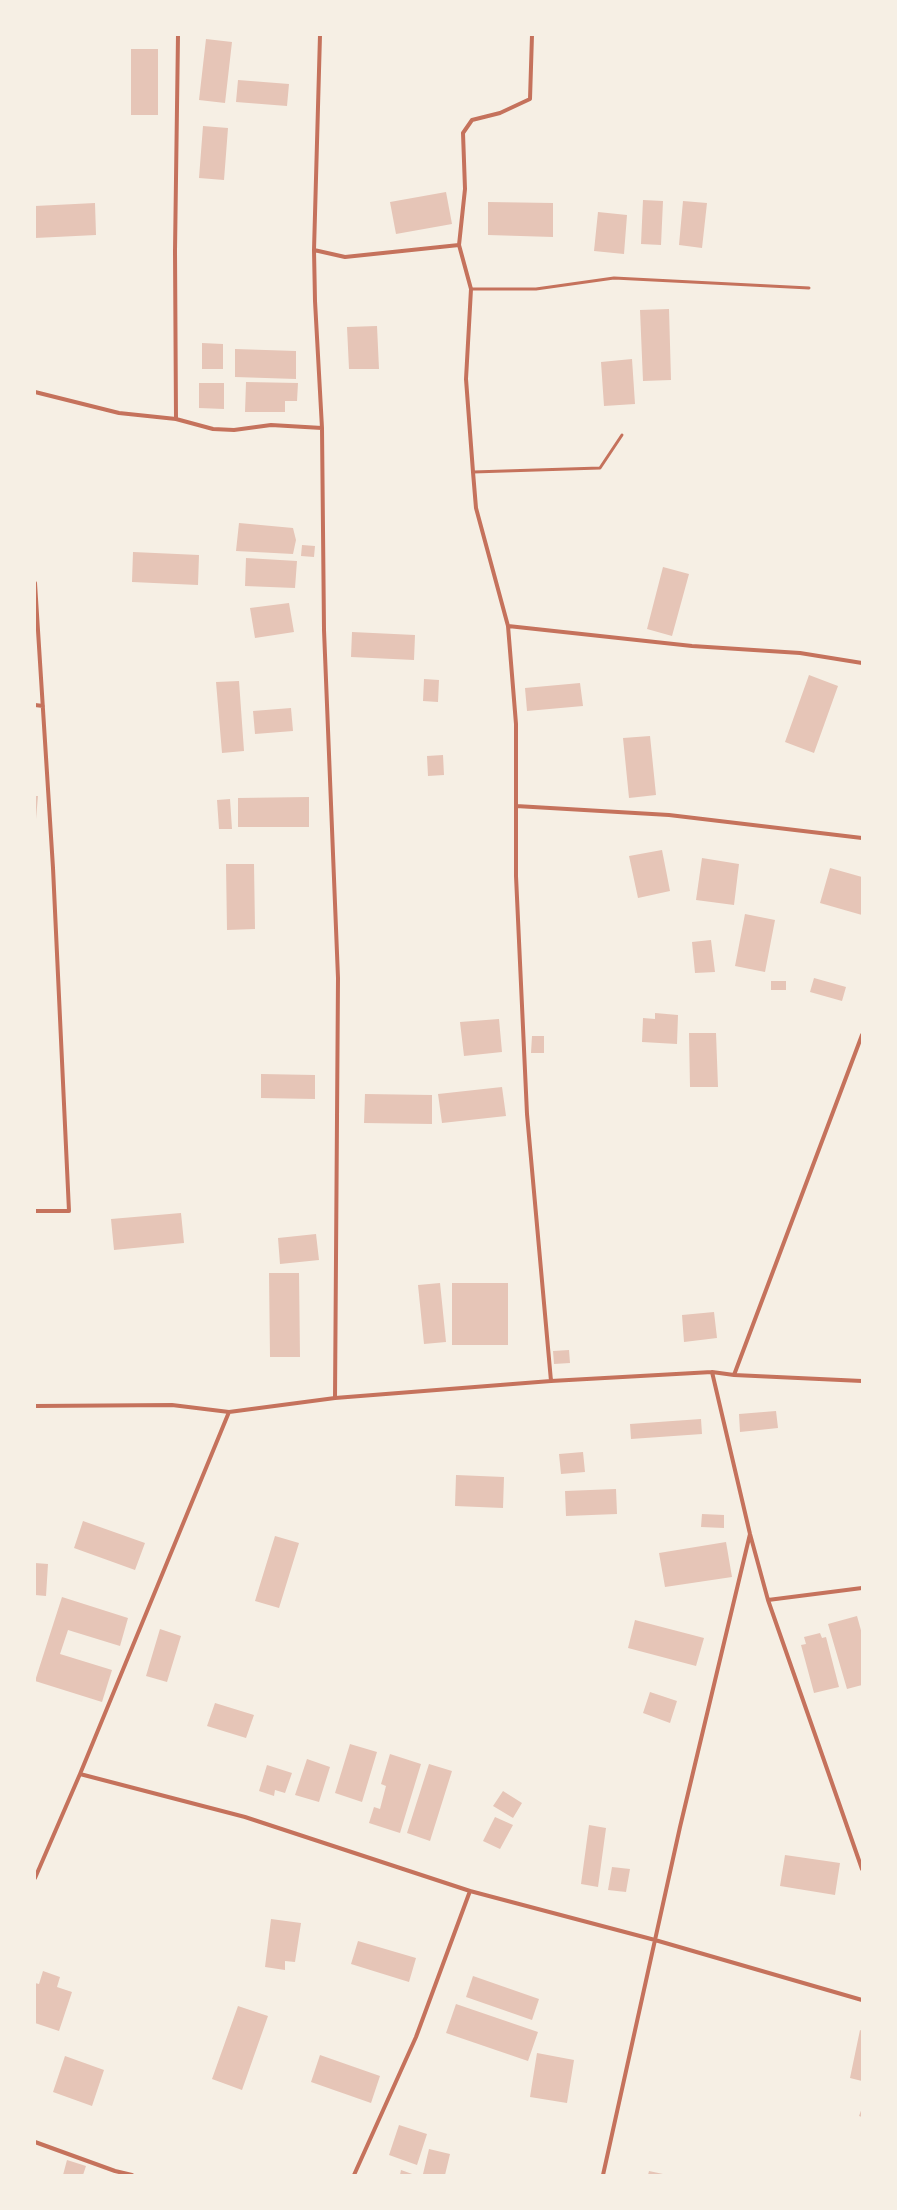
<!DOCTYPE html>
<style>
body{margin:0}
#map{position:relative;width:897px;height:2210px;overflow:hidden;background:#f6efe4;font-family:"DM Sans",sans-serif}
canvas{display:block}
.frame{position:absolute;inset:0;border:36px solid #f6efe4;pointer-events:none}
</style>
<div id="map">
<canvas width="897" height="2210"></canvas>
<div class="frame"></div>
</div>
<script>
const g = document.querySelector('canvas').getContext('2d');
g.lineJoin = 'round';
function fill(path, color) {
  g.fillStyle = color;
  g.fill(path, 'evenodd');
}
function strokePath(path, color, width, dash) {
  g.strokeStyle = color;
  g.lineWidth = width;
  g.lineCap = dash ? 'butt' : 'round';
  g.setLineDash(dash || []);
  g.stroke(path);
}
const building = new Path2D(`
 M206,39L232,42L225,103L199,100Z
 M131,49H158V115H131Z
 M238,80L289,84L287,106L236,102Z
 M203,126L228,128L224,180L199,178Z
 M446,192L452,224L396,234L390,202Z
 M643,200L663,201L661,245L641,244Z
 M683,201L707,203L702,248L679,245Z
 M488,202L553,203V237L488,235Z
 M95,203L96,235L35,238V206Z
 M598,212L627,215L624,254L594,251Z
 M669,309L671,380L643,381L640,310Z
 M377,326L379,369H349L347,327Z
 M202,343L223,344V369H202Z
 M235,349L296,351V379L235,377Z
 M632,359L635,404L604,406L601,362Z
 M246,382L298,383L297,401H285V412H245Z
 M199,383H224V409L199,408Z
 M239,523L293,528L296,540L293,554L236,551Z
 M302,545L315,546L314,557L301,556Z
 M133,552L199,555L198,585L132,582Z
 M246,558L297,561L295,588L245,586Z
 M663,567L689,574L672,636L647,629Z
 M289,603L294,632L255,638L250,608Z
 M352,632L415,635L414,660L351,657Z
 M809,675L838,686L814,753L785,742Z
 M424,679L439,680L438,702L423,701Z
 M239,681L244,751L222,753L216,682Z
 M580,683L583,706L527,711L525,688Z
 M291,708L293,731L255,734L253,711Z
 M650,736L656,795L629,798L623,738Z
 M443,755L444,775L428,776L427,756Z
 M35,796H38L36,819H35Z
 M309,797V827H238V798Z
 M230,799L232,829H219L217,800Z
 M662,850L670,891L638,898L629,856Z
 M702,858L739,864L734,905L696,900Z
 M226,864H254L255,929L227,930Z
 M830,868L862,877V915L820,903Z
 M745,914L775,920L765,972L735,966Z
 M711,940L715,972L695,973L692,942Z
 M814,978L846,987L842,1001L810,992Z
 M771,981H786V990H771Z
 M655,1013L678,1015L677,1044L642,1042L643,1018L655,1019Z
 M499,1019L502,1052L464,1056L460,1022Z
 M689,1033H716L718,1087H690Z
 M532,1036H544V1053H531Z
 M261,1074L315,1075V1099L261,1098Z
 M502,1087L506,1116L442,1123L438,1094Z
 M365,1094L432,1095V1124L364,1123Z
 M181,1213L184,1243L114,1250L111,1219Z
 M316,1234L319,1260L280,1264L278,1238Z
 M269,1273H299L300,1357H270Z
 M440,1283L446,1342L424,1344L418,1285Z
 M452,1283H508V1345H452Z
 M714,1312L717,1338L684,1342L682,1315Z
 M569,1350L570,1363L554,1364L553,1351Z
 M776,1411L778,1428L740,1432L739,1414Z
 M701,1419L702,1434L631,1439L630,1424Z
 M583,1452L585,1472L561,1474L559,1454Z
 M456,1475L504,1477L503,1508L455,1506Z
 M616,1489L617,1514L566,1516L565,1491Z
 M702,1514L724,1515V1528L701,1527Z
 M83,1521L145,1543L135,1570L74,1548Z
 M275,1536L299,1543L279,1608L255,1601Z
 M726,1542L732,1577L665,1587L659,1553Z
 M35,1563L48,1564L46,1596L35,1595Z
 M62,1597L128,1618L120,1646L68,1630L60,1654L112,1670L102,1702L35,1681Z
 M857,1616L862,1634V1685L847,1689L828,1624Z
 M635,1620L704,1638L696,1666L628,1648Z
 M160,1629L181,1636L167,1682L146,1676Z
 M820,1633L822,1638L826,1637L839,1687L814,1693L801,1645L806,1644L804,1637Z
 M650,1692L677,1701L670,1723L643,1713Z
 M215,1703L254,1715L246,1738L207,1726Z
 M350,1744L377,1752L362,1802L335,1793Z
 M390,1754L421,1764L400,1833L369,1823L374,1807L380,1809L386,1786L381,1784Z
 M307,1759L330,1767L319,1802L295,1795Z
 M429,1764L452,1771L430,1841L407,1833Z
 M267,1765L292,1773L285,1793L275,1790L274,1796L259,1791Z
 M503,1791L522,1803L513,1818L493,1806Z
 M495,1817L513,1825L500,1849L483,1841Z
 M589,1825L606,1828L598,1887L581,1884Z
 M785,1855L840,1863L835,1895L780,1886Z
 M612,1867L630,1869L626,1892L608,1890Z
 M271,1919L301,1923L295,1962L285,1961V1970L265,1967Z
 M358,1941L416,1958L409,1982L351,1964Z
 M43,1971L60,1977L57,1987L72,1992L59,2031L35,2023V1983L39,1984Z
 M473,1976L539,1999L532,2020L466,1997Z
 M456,2004L538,2032L528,2061L446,2033Z
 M238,2006L268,2016L242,2090L212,2079Z
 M860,2030L862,2031V2081L850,2078Z
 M537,2053L574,2060L567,2103L530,2097Z
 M320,2055L380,2076L371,2103L311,2082Z
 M65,2056L104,2070L92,2106L53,2092Z
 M862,2108V2117L859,2116Z
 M399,2125L427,2134L417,2165L389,2155Z
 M429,2149L450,2154L445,2175L423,2174Z
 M67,2160L86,2166L83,2175H63Z
 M401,2170L415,2175H400Z
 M649,2171L663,2174V2175H648Z`);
const service = new Path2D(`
 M471,289H536L614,278L809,288
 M473,472L600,468L622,435`);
const minor = new Path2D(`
 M320,35L314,250L315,301L322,428L324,630L338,978L335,1398
 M314,250L345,257L459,245
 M35,392L119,413L176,419L175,251L178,35
 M176,419L213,429L234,430L271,425L322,428
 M35,583L53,868L69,1211H35
 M508,626L476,508L473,472L466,379L471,289L459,245L465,189L463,133L472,120L500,113L530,99L532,35
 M35,705L43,706
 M516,806L669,815L862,838
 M712,1372L750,1534L768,1600L862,1869
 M734,1375L862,1035
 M551,1381L527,1114L516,876V724L508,626L692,646L800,653L862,663
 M35,1406L172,1405L229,1412L335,1398L551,1381L712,1372L734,1375L862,1381
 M768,1600L862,1588
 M80,1774L245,1817L470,1891L655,1940L862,2000
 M35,1878L80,1774L229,1412
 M35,2142L115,2171L132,2175
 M354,2175L416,2037L470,1891
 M603,2175L680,1827L750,1534`);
fill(building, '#e6c5b7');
strokePath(service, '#c5725c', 3);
strokePath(minor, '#c5725c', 4);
</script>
